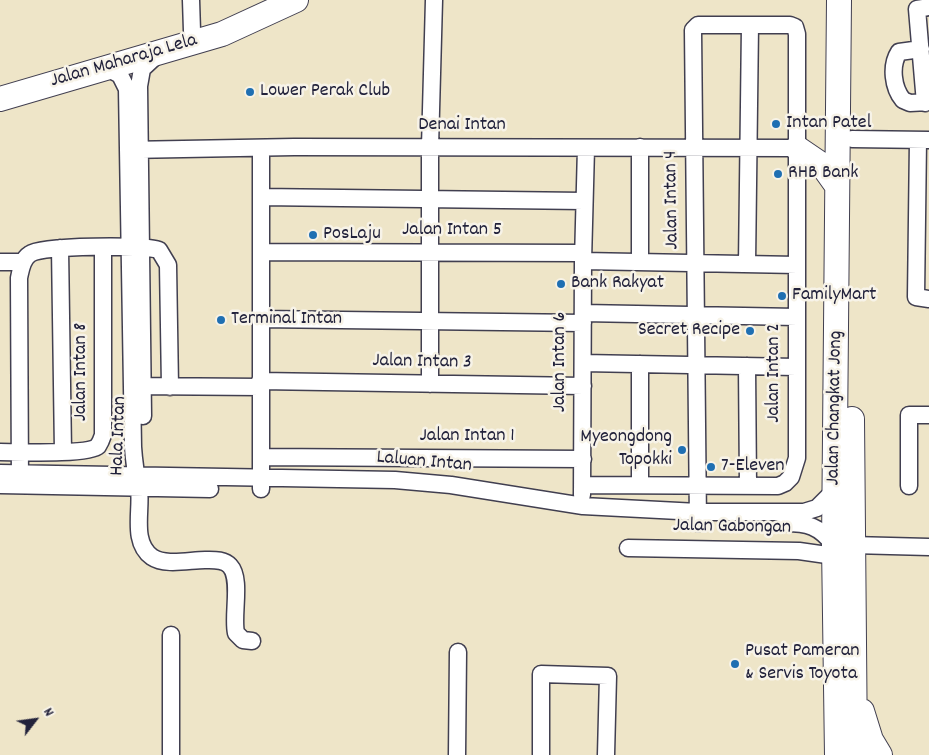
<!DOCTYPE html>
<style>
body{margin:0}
#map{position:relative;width:929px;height:755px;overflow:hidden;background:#eee5c8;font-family:Dekko,sans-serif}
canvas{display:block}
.north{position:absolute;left:10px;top:695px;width:50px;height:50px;-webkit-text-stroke:4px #f7f3e8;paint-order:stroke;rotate:60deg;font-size:14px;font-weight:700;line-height:20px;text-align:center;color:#22223b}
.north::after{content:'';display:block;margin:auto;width:18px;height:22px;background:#22223b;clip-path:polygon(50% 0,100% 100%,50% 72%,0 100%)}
</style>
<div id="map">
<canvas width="929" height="755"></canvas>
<div class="north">N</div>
</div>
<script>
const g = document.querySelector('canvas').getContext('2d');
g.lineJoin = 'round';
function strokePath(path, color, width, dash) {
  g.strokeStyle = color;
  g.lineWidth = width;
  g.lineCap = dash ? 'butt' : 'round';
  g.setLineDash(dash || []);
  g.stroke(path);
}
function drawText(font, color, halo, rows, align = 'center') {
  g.font = font + ' Dekko,sans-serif';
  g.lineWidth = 5;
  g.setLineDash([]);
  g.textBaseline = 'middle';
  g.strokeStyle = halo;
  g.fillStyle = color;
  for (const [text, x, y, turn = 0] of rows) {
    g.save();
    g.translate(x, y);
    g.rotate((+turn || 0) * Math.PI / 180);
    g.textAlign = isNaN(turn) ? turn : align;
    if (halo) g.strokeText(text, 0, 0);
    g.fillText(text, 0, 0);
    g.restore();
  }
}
const minor = new Path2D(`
 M191,0L192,31
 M921,49L899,52C890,66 893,88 903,100L910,103L929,102
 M107,68L120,75L127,89L133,447C134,462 136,475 139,489C142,510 131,542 152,557C165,566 190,560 205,560C213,560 224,559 230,566C242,579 232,615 236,633L243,640L252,641
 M925,103L917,9L929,7
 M852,139L929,140
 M918,140L916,297L929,299
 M261,149V489
 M128,150L294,147L797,148
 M261,197L584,201
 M60,248L63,452
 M261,252L583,253
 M583,261L797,265
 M0,262H23
 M640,262V147
 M747,264L750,25
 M583,313L797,317
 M260,319L583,323
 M583,363L796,367
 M640,364V485
 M747,366L748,486
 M260,381L583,386
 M430,384V147L434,0
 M133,386L261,387
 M143,416L139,86L142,69L157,55
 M0,452C16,452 89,455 98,446C100,443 102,438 103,435V248
 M261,457L583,459
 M0,473L395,480L451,485L583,506L698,512H804L817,508L835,490
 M20,483L19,278C21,269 22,259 30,254C42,245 144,245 159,250L168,265L170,387
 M0,485L210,489
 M582,485L778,486L785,483L791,477L797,458V34L795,27L790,25H698L693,30C694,195 696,359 698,523
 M909,486V415H929
 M582,495L583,261L586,148
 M785,523C808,523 819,526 834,545
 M852,545L929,547
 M628,548L799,551L834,556
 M171,635V755
 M457,755L458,652
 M541,755V674L608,676L606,755`);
const highway = new Path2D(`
 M0,99L222,34L296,0
 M797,148L822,165L837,186
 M852,419L855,755
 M862,711L871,740L880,755
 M837,755L834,545L839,0`);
const markers = [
 [250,92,5,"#1f6fb2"],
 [776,124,5,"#1f6fb2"],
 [778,174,5,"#1f6fb2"],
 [313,235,5,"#1f6fb2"],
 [561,284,5,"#1f6fb2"],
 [782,296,5,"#1f6fb2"],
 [221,320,5,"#1f6fb2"],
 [750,331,5,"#1f6fb2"],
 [682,450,5,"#1f6fb2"],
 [711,467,5,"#1f6fb2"],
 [735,664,5,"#1f6fb2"]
];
const streetNames = [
 ["Jalan Maharaja Lela",124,62,-16],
 ["Denai Intan",462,126],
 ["Jalan Intan 4",673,200,-91],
 ["Jalan Intan 5",452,231],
 ["Jalan Intan 6",561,362,-90],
 ["Jalan Intan 3",422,363,1],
 ["Jalan Intan 8",82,372,-90],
 ["Jalan Intan 2",775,373,-90],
 ["Jalan Changkat Jong",836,408,-89],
 ["Hala Intan",120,436,-88],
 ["Jalan Intan 1",467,437],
 ["Laluan Intan",424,463,5],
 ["Jalan Gabongan",732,528,1]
];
const poiNames = [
 ["Lower Perak Club",260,92],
 ["Intan Patel",786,124],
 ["RHB Bank",788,174],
 ["PosLaju",323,235],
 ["Bank Rakyat",571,284],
 ["FamilyMart",792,296],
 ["Terminal Intan",231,320],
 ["Secret Recipe",740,331,"right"],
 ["Myeongdong",672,438,"right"],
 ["Topokki",672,461,"right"],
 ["7-Eleven",721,467],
 ["Pusat Pameran",745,652],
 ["& Servis Toyota",745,675]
];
strokePath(minor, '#413f50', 19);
strokePath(highway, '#413f50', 26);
strokePath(minor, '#fff', 16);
strokePath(highway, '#fff', 24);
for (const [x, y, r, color] of markers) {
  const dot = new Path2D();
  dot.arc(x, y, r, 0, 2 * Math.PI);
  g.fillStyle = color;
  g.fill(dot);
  strokePath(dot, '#f7f3e8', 2);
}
drawText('20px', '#22223b', '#f7f3e8', streetNames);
drawText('20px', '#22223b', '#f7f3e8', poiNames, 'left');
</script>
